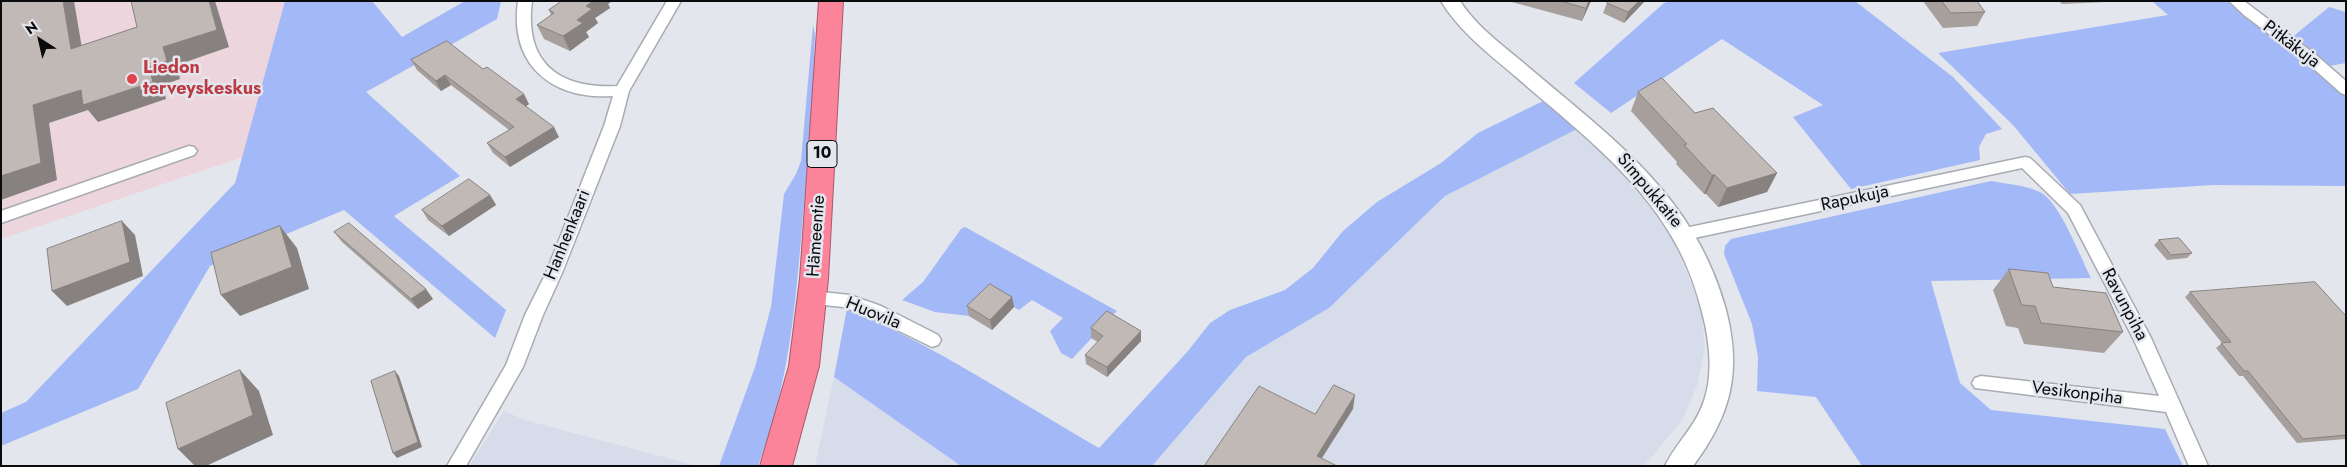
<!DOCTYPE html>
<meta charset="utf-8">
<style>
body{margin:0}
#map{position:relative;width:2347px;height:467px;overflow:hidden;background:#e3e6ed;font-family:Jost,sans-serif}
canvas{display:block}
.frame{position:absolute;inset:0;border:2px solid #0a0b0d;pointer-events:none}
.north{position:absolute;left:15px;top:15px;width:50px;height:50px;-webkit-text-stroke:4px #e3e6ed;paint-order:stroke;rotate:325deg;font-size:14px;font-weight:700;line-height:20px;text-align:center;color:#0a0b0d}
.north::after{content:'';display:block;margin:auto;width:18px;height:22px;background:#0a0b0d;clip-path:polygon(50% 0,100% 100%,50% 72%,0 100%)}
</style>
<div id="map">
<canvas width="2347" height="467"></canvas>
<div class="frame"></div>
<div class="north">N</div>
</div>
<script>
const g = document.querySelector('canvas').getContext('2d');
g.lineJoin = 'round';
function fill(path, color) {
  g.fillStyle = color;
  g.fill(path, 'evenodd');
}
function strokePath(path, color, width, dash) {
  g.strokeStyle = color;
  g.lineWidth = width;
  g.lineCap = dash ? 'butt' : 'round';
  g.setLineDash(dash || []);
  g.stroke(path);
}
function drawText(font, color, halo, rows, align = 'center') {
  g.font = font + ' Jost,sans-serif';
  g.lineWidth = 5;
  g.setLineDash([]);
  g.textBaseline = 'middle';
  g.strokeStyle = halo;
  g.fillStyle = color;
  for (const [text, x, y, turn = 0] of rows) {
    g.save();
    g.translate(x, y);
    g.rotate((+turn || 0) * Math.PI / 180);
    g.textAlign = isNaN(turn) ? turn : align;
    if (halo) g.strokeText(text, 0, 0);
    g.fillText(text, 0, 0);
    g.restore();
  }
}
const built = new Path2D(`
 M1577,129L1625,172L1650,202L1670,233L1701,307L1705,348L1698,383L1683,419L1644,466H1152L1246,357L1329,308L1445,196Z
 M834,377L961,466H815Z
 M504,411L525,420L697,466H469Z`);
const medical = new Path2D(`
 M1,1H285L243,157L1,239Z`);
const green = new Path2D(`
 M285,1H372L402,37L465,1H501L497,19L366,92L460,176L394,216L506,310L495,338L344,210L210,266L138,389L1,446V413L26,402L235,183Z
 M1670,1H1855L1953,77L2002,129L1986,134L1979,147L1980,160L1851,189L1793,117L1823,105L1722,39L1611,113L1574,83L1664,3Z
 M2152,1H2230L2335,84L2346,95V186L2213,185L2070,194L2013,125L1938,53L2168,15Z
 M2329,7L2346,12V63L2329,66L2290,39Z
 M813,25L815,34C813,99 808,163 802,227C795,312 788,386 758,466H719L755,367L771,307L784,194L796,174L801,161Z
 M1543,101L1577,129L1445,196L1329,308L1246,357L1152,466H961L834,377L847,308C935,346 1016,400 1099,448L1188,351L1210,323L1230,310L1285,290L1313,268L1343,231L1377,202L1441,163L1478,133Z
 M1991,181C2007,184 2025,185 2040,192C2060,202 2080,257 2091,278L1931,281L1960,383L1991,410L2165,429L2183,466H1862L1816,397L1757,391L1758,357L1752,324L1724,254L1725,246L1731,239Z
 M965,227L1117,311L1072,359L1061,353L1050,331L1063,318L1032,300L1019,310L991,294L969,316L935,312L902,300L923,282L961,229Z`);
const street = new Path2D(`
 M518,1H532C524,63 559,89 617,86L667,1H681L629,91L620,126L562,273L543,315L523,367L466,466H447L506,365L525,315L546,273L604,126L613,96C552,100 509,65 518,1Z
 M2229,1H2244L2316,55L2346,81V95L2341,93L2306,62L2244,15Z
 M189,146L194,147L197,151L194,155L1,223V211Z
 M2025,157L2030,158L2080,205L2151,338L2208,466H2189L2166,412L1975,388L1972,383L1975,378L1981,376L2159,396L2133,338L2068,213L2022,168L1685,240L1679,238L1677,234L1679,230L1685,228Z
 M812,291L850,295L881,306L938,335L941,340L938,345L932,347L869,316L843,307L806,303L804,298L806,293Z`);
const secondary = new Path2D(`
 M1441,1H1460C1478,29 1508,49 1533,71C1617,142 1696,199 1726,310C1742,372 1731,415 1693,466H1665C1676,443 1696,426 1704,401C1714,372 1709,337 1701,308C1675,202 1593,144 1515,76C1488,53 1460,32 1441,1Z`);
const highway = new Path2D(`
 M819,1H843L828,279L819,366L792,466H760L789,366L800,279Z`);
const wall = new Path2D(`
 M562,1H612L608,4L610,8L595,18L598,23L586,32L589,37L570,51L544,39L537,25L551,15L549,10Z
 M1508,1H1591L1582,21Z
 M1608,1H1645L1624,23L1603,13L1607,3Z
 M1923,1H1977L1985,12L1977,26L1943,28Z
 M2059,1H2107L2106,2L2062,4Z
 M411,60L483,69L529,104L526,106L559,137L510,167L493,153L487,143L509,130L451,85L441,91L417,70Z
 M1638,92L1695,113L1777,173L1767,192L1718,207L1706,194H1704L1676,164L1677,162L1631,111Z
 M490,195L496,205L449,236L428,220L422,210Z
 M334,232L433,299L418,309L342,242Z
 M2159,240L2192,253L2187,258L2167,260L2154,245Z
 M2009,269L2053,287L2123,332L2104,353L2024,344L2018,328L2006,326L1993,290Z
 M2190,292L2346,316V439L2297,443L2243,376H2239L2216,348L2222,343L2185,297Z
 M1012,297L1014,307L992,330L969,316L967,306Z
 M1091,328L1141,341L1107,377L1086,364L1085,355L1098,342L1091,338Z`);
const shadedWall = new Path2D(`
 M63,1H74L85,66L71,49Z
 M209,1H215L229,47L177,65L180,79L163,85L166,99L98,122L88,110L49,123L57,180L1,200V176L33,105L149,67L163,47Z
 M593,1H612L608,4L610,8L595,18L598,23L586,32L589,37L570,51L563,36L577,20L586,6Z
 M1589,1H1591L1582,21L1586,8Z
 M1639,1H1645L1624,23L1628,12Z
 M445,75L451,85L441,91L436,81Z
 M524,94L529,104L522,109L516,99Z
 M554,127L559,137L510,167L505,157Z
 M1777,173L1767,192L1718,207L1727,188Z
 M1712,175H1715L1706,194H1704Z
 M490,195L496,205L449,236L442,226Z
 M122,221L135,235L143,276L67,306L52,291Z
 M280,226L297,248L309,289L240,316L221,295Z
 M426,289L433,299L418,309L411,299Z
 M1012,297L1014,307L992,330L990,320Z
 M1141,331V341L1107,377V367Z
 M240,370L259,391L273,435L206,466H195L178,449Z
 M395,371L399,376L422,447L397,458L393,453Z
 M1355,395L1353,409L1317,466V456Z`);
const building = new Path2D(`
 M1,1H63L71,49L137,27L131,1H209L217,30L163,47L167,61L149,67L153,82L83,105L81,90L33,105L41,163L1,176Z
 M562,1H593L586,6L592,9L577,20L583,23L563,36L537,25L554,13L549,10Z
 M1561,1H1589L1586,8Z
 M1608,1H1639L1628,12L1607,3Z
 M1942,1H1977L1985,12L1951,13Z
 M447,41L483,69L487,67L524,94L516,99L554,127L505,157L487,143L514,127L445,75L436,81L411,60Z
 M1662,78L1695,113L1713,108L1777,173L1727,188L1715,175H1712L1684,145L1687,144L1638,92Z
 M469,179L490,195L442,226L422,210Z
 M122,221L130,262L52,291L47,249Z
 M349,223L426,289L411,299L334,232Z
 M280,226L292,267L221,295L211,253Z
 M2179,238L2192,253L2171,255L2159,240Z
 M2009,269L2048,273L2053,287L2106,293L2123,332L2041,323L2035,306L2022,305Z
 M2315,282L2346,316V435L2303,439L2248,371H2244L2221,343L2231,342L2190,292Z
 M990,284L1012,297L990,320L967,306Z
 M1107,311L1141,331L1107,367L1085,355L1103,336L1091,328Z
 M240,370L253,415L178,449L166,403Z
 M395,371L418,442L393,453L371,381Z
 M1334,385L1355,395L1317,456L1337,466H1204L1259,386L1315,414Z`);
const markers = [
 [132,79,6,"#e0444e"]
];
const shields = [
 [822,154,30]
];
const shieldNames = [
 ["10",822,154]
];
const streetNames = [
 ["Pitkäkuja",2291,45,37],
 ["Simpukkatie",1649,191,50],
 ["Rapukuja",1855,199,-12],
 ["Hanhenkaari",568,235,-68],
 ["Hämeentie",817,236,-86],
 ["Ravunpiha",2124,305,62],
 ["Huovila",873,314,22],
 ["Vesikonpiha",2077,394,7]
];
const healthNames = [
 ["Liedon",143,69],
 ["terveyskeskus",143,90]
];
fill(built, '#d7dceb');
fill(medical, '#edd5de');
fill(green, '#a3b8f7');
strokePath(street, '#a9abb2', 3);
strokePath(secondary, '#a9abb2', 3);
strokePath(highway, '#a75969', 2);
fill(street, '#fff');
fill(secondary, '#fff');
fill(highway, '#fb839a');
fill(wall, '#a69f9c');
fill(shadedWall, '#87827f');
fill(building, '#c1b9b5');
strokePath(building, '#87827f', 1);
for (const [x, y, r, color] of markers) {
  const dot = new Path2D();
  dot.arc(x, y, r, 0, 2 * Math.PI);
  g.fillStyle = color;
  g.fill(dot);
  strokePath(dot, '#e3e6ed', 2);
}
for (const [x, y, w] of shields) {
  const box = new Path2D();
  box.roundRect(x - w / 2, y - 13.5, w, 27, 4);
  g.fillStyle = '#e3e6ed';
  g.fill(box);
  strokePath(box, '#0a0b0d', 1);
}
drawText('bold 16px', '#0a0b0d', null, shieldNames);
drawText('18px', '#0a0b0d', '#e3e6ed', streetNames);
drawText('bold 18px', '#be3a42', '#e3e6ed', healthNames, 'left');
</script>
